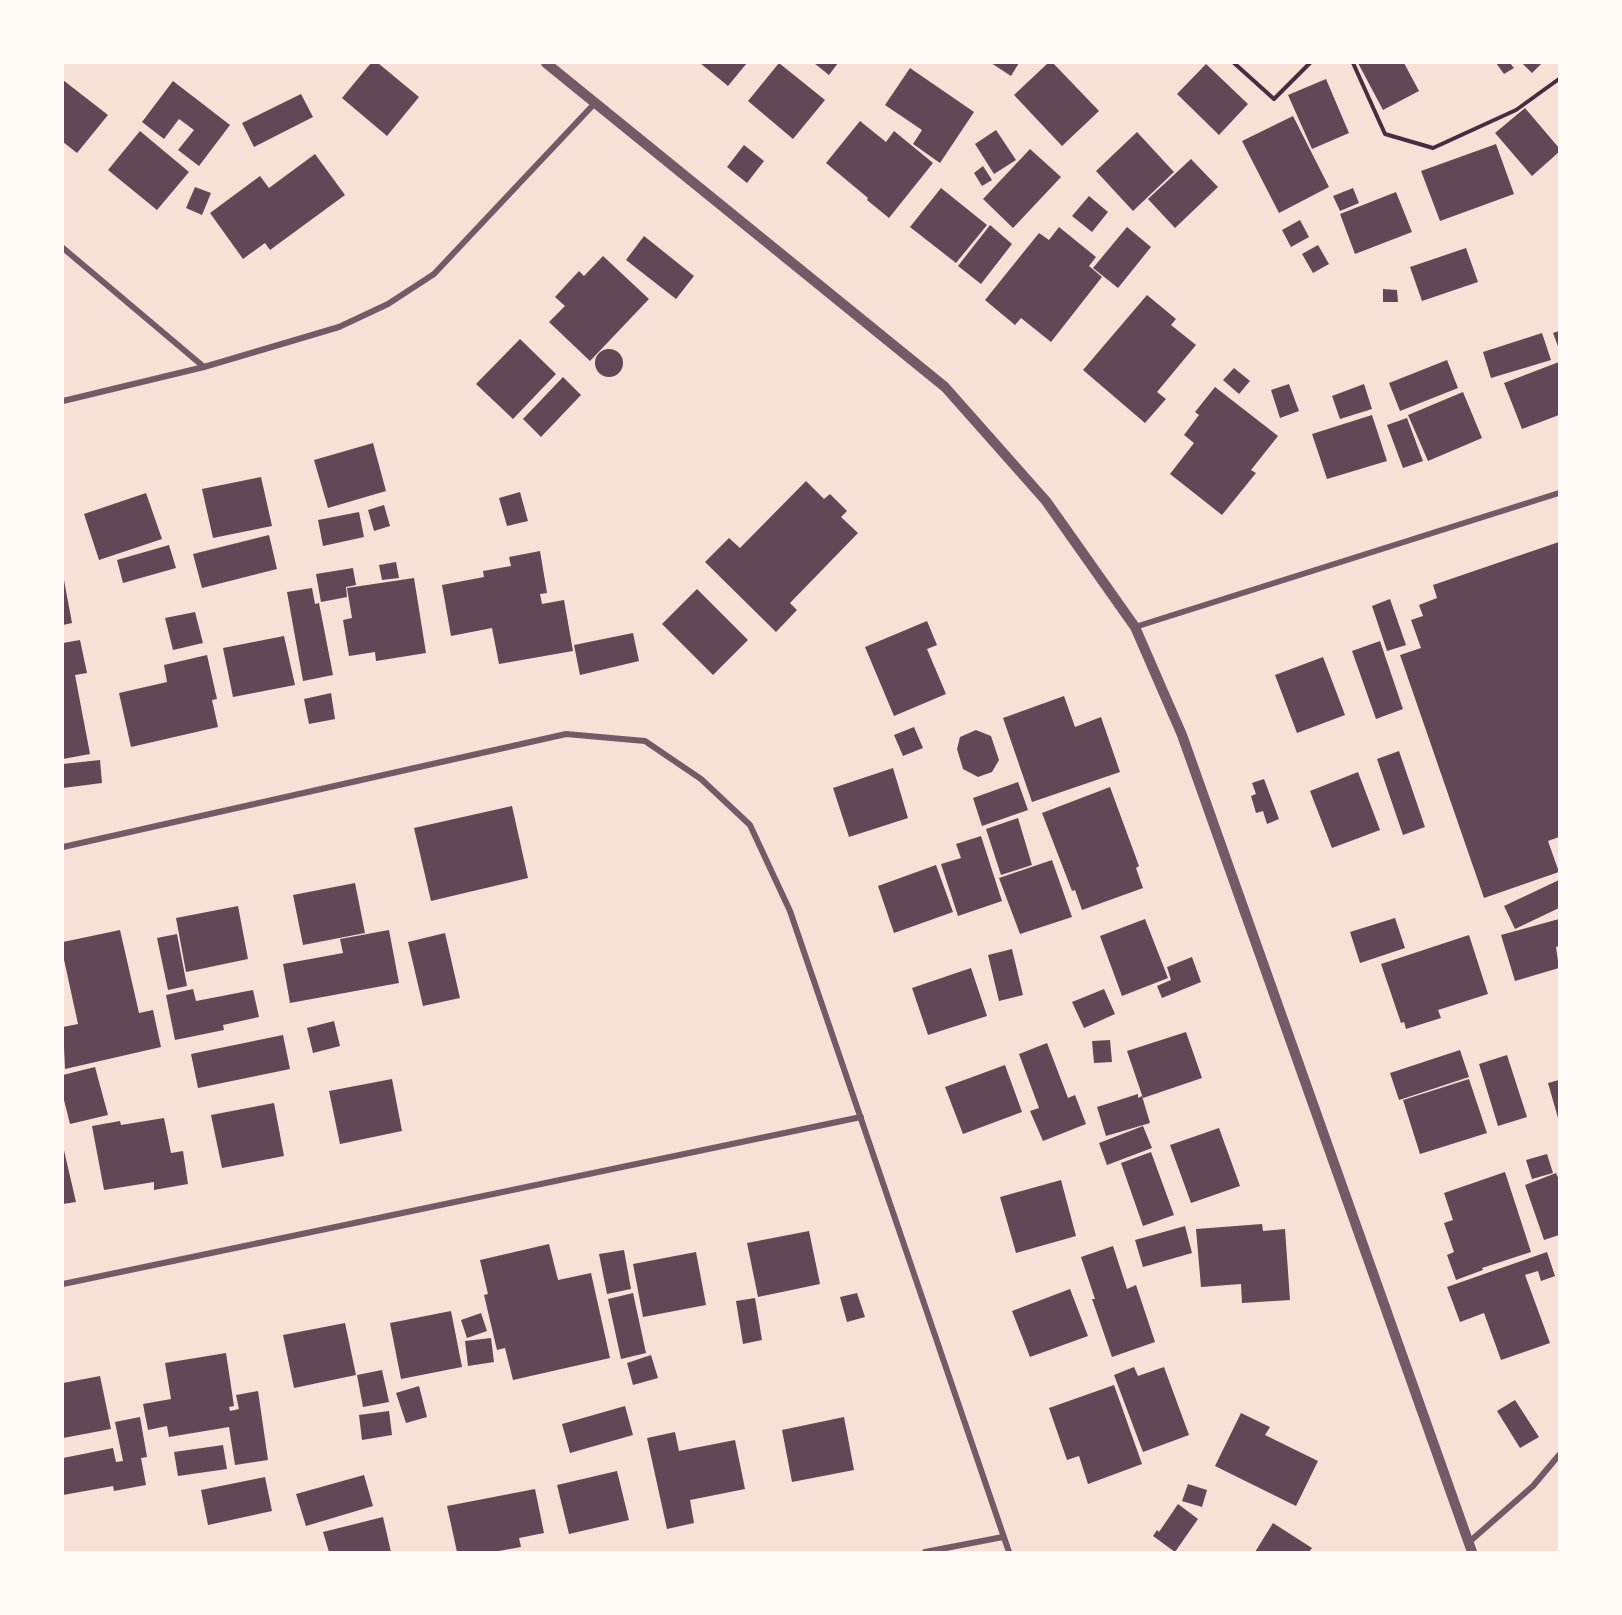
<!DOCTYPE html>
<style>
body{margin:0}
#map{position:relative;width:1622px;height:1615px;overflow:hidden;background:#f7e1d7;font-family:Figtree,sans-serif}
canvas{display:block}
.frame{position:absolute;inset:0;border:64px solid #fffaf5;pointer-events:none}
</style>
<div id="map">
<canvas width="1622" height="1615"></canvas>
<div class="frame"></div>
</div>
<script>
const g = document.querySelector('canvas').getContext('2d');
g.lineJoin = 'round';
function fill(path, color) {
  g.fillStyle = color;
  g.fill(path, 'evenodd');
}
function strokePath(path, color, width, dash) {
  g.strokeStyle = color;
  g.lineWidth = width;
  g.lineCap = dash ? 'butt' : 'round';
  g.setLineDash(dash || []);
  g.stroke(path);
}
const building = new Path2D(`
 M371,63H378L419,97L387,136L342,98Z
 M700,63H747L728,86Z
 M779,63L825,100L793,139L748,101Z
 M814,63H838L829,75Z
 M991,63H1019L1011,76Z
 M1048,63H1053L1099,111L1062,146L1014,95Z
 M1358,63H1404L1419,91L1383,110Z
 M1496,63H1510L1514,68L1504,74Z
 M1522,63H1542L1532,73Z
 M1206,64L1248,104L1219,135L1177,94Z
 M910,68L974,112L940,163L913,144L922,130L885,105Z
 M1326,79L1349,133L1312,149L1288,95Z
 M63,80L108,115L77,153L63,142Z
 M173,81L230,125L199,166L178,150L194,130L179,119L164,139L142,122Z
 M301,94L313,117L254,147L242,123Z
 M1525,108L1559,148V152L1532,176L1495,133Z
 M1293,116L1329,187L1279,213L1242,141Z
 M860,121L886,142L894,131L933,163L889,218L867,200L868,198L826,163Z
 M996,130L1016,160L994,174L975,144Z
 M140,131L189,172L157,210L108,170Z
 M1137,132L1174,172L1133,211L1096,171Z
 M1496,144L1514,194L1440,221L1421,171Z
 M744,145L764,161L747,183L727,167Z
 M1030,149L1061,177L1013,228L983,199Z
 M315,154L345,195L270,250L265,243L243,259L210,213L260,176L269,188Z
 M1191,159L1218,187L1175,228L1148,199Z
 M983,166L992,180L982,186L974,173Z
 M195,187L211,193L202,215L186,208Z
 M941,188L987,225L956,263L910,227Z
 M1353,188L1359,203L1340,211L1333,196Z
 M1396,192L1412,232L1355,254L1340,214Z
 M1089,196L1108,212L1092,232L1072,216Z
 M1300,220L1309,237L1291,247L1282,230Z
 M990,225L1012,244L981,284L958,266Z
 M1059,227L1096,257L1089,266L1102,277L1051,342L1021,318L1015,325L985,300L1039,233L1049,240Z
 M1127,227L1151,247L1118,288L1093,268Z
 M644,236L694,276L676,299L626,260Z
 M1318,245L1329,264L1313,273L1302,254Z
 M1466,248L1478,282L1422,301L1410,267Z
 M603,256L649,299L590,361L549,322L565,306L555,297L579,271L584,276Z
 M1383,289L1397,290L1398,302H1383Z
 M1147,295L1176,319L1171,325L1196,345L1157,392L1166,399L1145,423L1083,370Z
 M1559,331V349L1553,333Z
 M1542,333L1551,360L1491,378L1483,352Z
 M520,339L556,374L513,419L476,384Z
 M595 363a14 14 0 1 1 28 0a14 14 0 1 1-28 0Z
 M1447,360L1458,388L1400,411L1389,383Z
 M1559,362V415L1522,429L1504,383Z
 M1234,368L1250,381L1239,394L1223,380Z
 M563,377L581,395L541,437L523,419Z
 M1289,384L1299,411L1280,418L1271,390Z
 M1364,384L1372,409L1340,419L1332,396Z
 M1215,387L1278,436L1251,470L1256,473L1222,515L1170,474L1194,443L1184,435L1199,415L1195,412Z
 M1463,392L1482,438L1428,461L1408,415Z
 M1372,415L1387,461L1327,479L1312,434Z
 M1407,418L1423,461L1403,468L1387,425Z
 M373,443L386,491L328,508L314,460Z
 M261,477L272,526L213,538L202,489Z
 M806,481L824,499L830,494L847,511L841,517L858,533L790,603L797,610L776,632L705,562L729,538L740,548Z
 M520,492L528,521L507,526L499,498Z
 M146,493L162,539L99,560L84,514Z
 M384,505L390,526L374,531L368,510Z
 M359,512L364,537L323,546L318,520Z
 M269,535L277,569L202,588L193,554Z
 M1559,542V837L1548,841L1559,872L1484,898L1400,655L1421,648L1411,620L1423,616L1419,605L1437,598L1433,585Z
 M169,545L176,568L123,583L117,560Z
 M540,551L547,593L540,594L542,604L564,600L573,651L499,664L492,628L451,636L442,585L484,577L483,571L511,566L509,557Z
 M396,562L399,578L382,580L379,565Z
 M353,568L356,585L346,587L347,597L321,602L316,574Z
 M414,578L426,653L376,661L375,652L349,656L343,620L352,618L347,588Z
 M64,580L72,623L63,625V581Z
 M312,588L315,604L319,603L333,675L303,681L287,592Z
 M697,589L748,640L713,675L662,624Z
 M1390,599L1406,645L1387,651L1372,606Z
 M195,612L203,643L173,650L165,618Z
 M927,621L937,645L927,649L946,694L894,716L865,647Z
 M633,633L639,661L580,675L574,645Z
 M284,636L295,685L233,697L223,648Z
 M80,640L87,673L75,675L90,754L63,759V643Z
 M1380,641L1403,709L1376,719L1352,651Z
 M207,655L217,699L212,700L218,727L131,747L119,693L167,682L164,665Z
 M1323,657L1345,715L1297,733L1275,675Z
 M331,693L335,719L309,724L304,699Z
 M1064,696L1075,727L1101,717L1120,772L1032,802L1003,718Z
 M914,727L923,748L903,756L894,735Z
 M976,730L991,736L999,760L992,772L978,777L963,769L957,749L960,737Z
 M1399,751L1425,827L1403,835L1377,759Z
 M100,760L102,783L63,788V764Z
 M893,768L908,818L849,837L833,788Z
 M1358,772L1380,830L1332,848L1310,791Z
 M1264,779L1279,819L1267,824L1263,811L1256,813L1251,796L1256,794L1252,783Z
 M1018,782L1028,810L982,826L973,798Z
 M1110,787L1139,866L1136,868L1143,888L1082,910L1075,890L1072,891L1042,813Z
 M512,806L528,878L431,901L414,828Z
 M1018,818L1032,865L1001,875L986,829Z
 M981,836L1002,901L958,916L941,864L961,858L956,844Z
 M1052,860L1072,917L1020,934L999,878Z
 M936,865L953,912L894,933L878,886Z
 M1559,880V908L1515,929L1504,906Z
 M355,883L365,933L303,945L293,895Z
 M238,906L248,959L186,972L176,918Z
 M1395,918L1405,948L1360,963L1350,932Z
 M1145,919L1168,978L1122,996L1100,936Z
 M1559,919V946L1556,947L1559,968L1515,981L1501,935Z
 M120,930L139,1013L153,1010L161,1047L65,1069L63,1027L78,1024L63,955V942Z
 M389,930L399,983L290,1003L283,964L343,953L340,939Z
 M445,933L460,998L423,1006L408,942Z
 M177,934L187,986L168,990L157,938Z
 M1469,935L1488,994L1438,1010L1441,1018L1406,1029L1404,1022L1401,1023L1381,964Z
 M1012,949L1023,995L999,1001L988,955Z
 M1192,957L1201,982L1162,998L1157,986L1171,980L1167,967Z
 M971,968L987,1016L928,1035L912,988Z
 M193,989L196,1001L253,990L259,1017L223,1025L224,1030L175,1040L166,995Z
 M1104,989L1115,1014L1084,1028L1072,1002Z
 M334,1021L340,1046L313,1053L307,1028Z
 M1186,1032L1202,1078L1143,1098L1127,1051Z
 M283,1035L290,1069L198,1088L191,1054Z
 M1110,1040L1112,1062L1094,1063L1092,1041Z
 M1047,1043L1068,1098L1075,1095L1086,1124L1043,1141L1030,1111L1039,1108L1019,1054Z
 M1460,1050L1469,1077L1399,1100L1390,1073Z
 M1507,1055L1527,1117L1498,1126L1479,1064Z
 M1005,1065L1022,1112L963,1134L945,1087Z
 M95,1067L108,1115L70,1124L63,1096V1075Z
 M392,1079L402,1131L340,1144L329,1091Z
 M1469,1079L1487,1133L1420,1154L1403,1100Z
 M1559,1080V1118H1558L1548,1083Z
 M1138,1094V1098L1142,1096L1150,1123L1106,1136L1097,1107Z
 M274,1103L284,1156L222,1168L211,1115Z
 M164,1118L171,1153L183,1151L188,1184L154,1190V1182L104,1190L92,1126L120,1121L121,1125Z
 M1143,1126L1152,1148L1107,1165L1099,1143Z
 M1219,1128L1240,1186L1191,1203L1170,1145Z
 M63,1146L76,1202L63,1204Z
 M1151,1152L1174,1215L1143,1226L1121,1163Z
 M1547,1154L1553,1173L1532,1179L1526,1160Z
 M1505,1172L1531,1252L1482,1268L1483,1270L1456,1280L1447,1255L1454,1252L1444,1223L1453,1220L1444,1193Z
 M1556,1173L1559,1180V1235L1544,1240L1525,1185Z
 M1061,1180L1076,1236L1016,1253L1000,1197Z
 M1262,1224L1263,1231L1285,1229L1290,1300L1242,1303L1241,1284L1201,1287L1196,1229Z
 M1185,1226L1192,1253L1143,1267L1135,1240Z
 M809,1231L820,1284L758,1297L747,1243Z
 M549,1244L558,1280L591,1273L610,1358L513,1380L505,1348L497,1350L484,1295L488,1294L480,1260Z
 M1113,1246L1127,1289L1136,1285L1155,1342L1112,1357L1092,1299H1095L1081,1257Z
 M624,1250L631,1289L607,1294L599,1254Z
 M696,1252L706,1305L643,1317L633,1264Z
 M1547,1252L1555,1276L1541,1281L1538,1271L1525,1275L1550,1343L1501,1360L1484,1313L1460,1322L1447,1287Z
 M1070,1289L1088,1336L1030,1357L1012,1311Z
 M633,1293L646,1353L621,1359L608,1299Z
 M857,1293L865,1317L847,1322L840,1297Z
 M755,1298L762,1340L743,1344L736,1301Z
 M451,1311L462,1367L401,1379L390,1323Z
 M481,1313L487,1331L467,1338L461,1320Z
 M345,1323L356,1375L294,1388L283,1335Z
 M491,1338L494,1362L468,1366L465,1341Z
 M226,1353L234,1406L229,1407L230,1411L239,1409L236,1395L258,1391L268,1460L235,1465L229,1427L169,1437L167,1426L148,1430L143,1404L171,1399L165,1363Z
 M651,1355L658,1378L633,1385L627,1363Z
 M1134,1367L1138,1376L1164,1367L1189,1435L1143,1452L1114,1375Z
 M382,1370L389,1402L363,1407L357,1375Z
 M100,1376L111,1429L63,1438V1383Z
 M1114,1385L1142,1464L1088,1484L1079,1456L1067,1460L1049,1408Z
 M419,1386L427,1417L406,1423L396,1393Z
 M1515,1400L1539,1437L1520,1448L1497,1411Z
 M625,1406L633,1435L570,1453L562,1424Z
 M389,1411L392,1435L362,1440L359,1415Z
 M1241,1413L1270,1427L1265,1435L1318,1461L1296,1506L1215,1466Z
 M140,1417L147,1457L141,1458L146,1485L114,1491L113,1486L63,1495V1458L113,1448L116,1462L123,1461L115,1422Z
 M844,1417L854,1470L792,1482L782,1430Z
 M675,1432L679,1451L735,1440L745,1489L690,1500L694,1523L667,1529L647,1438Z
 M223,1445L227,1469L178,1476L174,1452Z
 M617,1471L629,1520L569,1534L557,1485Z
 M364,1475L373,1506L306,1526L296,1494Z
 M265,1477L272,1511L208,1525L201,1490Z
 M1188,1484L1207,1490L1202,1507L1182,1501Z
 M535,1489L544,1533L519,1538L521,1547L493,1552H457L447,1506Z
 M1178,1504L1198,1519L1175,1552L1153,1536L1157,1530L1159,1532Z
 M383,1517L391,1552H329L323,1532Z
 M1273,1523L1312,1548L1309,1552H1255Z`);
const path = new Path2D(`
 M1234,63L1274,99L1310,63
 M1353,63L1385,134L1433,148L1516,110L1559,79`);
const minor = new Path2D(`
 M63,248L204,367
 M63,401L204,367L339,327L388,304L434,274L595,103
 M1135,627L1559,493
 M63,847L566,734L645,741L701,779L750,825L790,911L1009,1552
 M63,1284L861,1117
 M1468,1543L1533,1486L1559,1455
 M925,1552L1003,1537`);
const tertiary = new Path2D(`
 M546,63L945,387L1046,501L1135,627L1182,735L1472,1552`);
fill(building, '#644757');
strokePath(path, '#4a2c40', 4);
strokePath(minor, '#755966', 6);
strokePath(tertiary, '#755966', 10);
</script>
